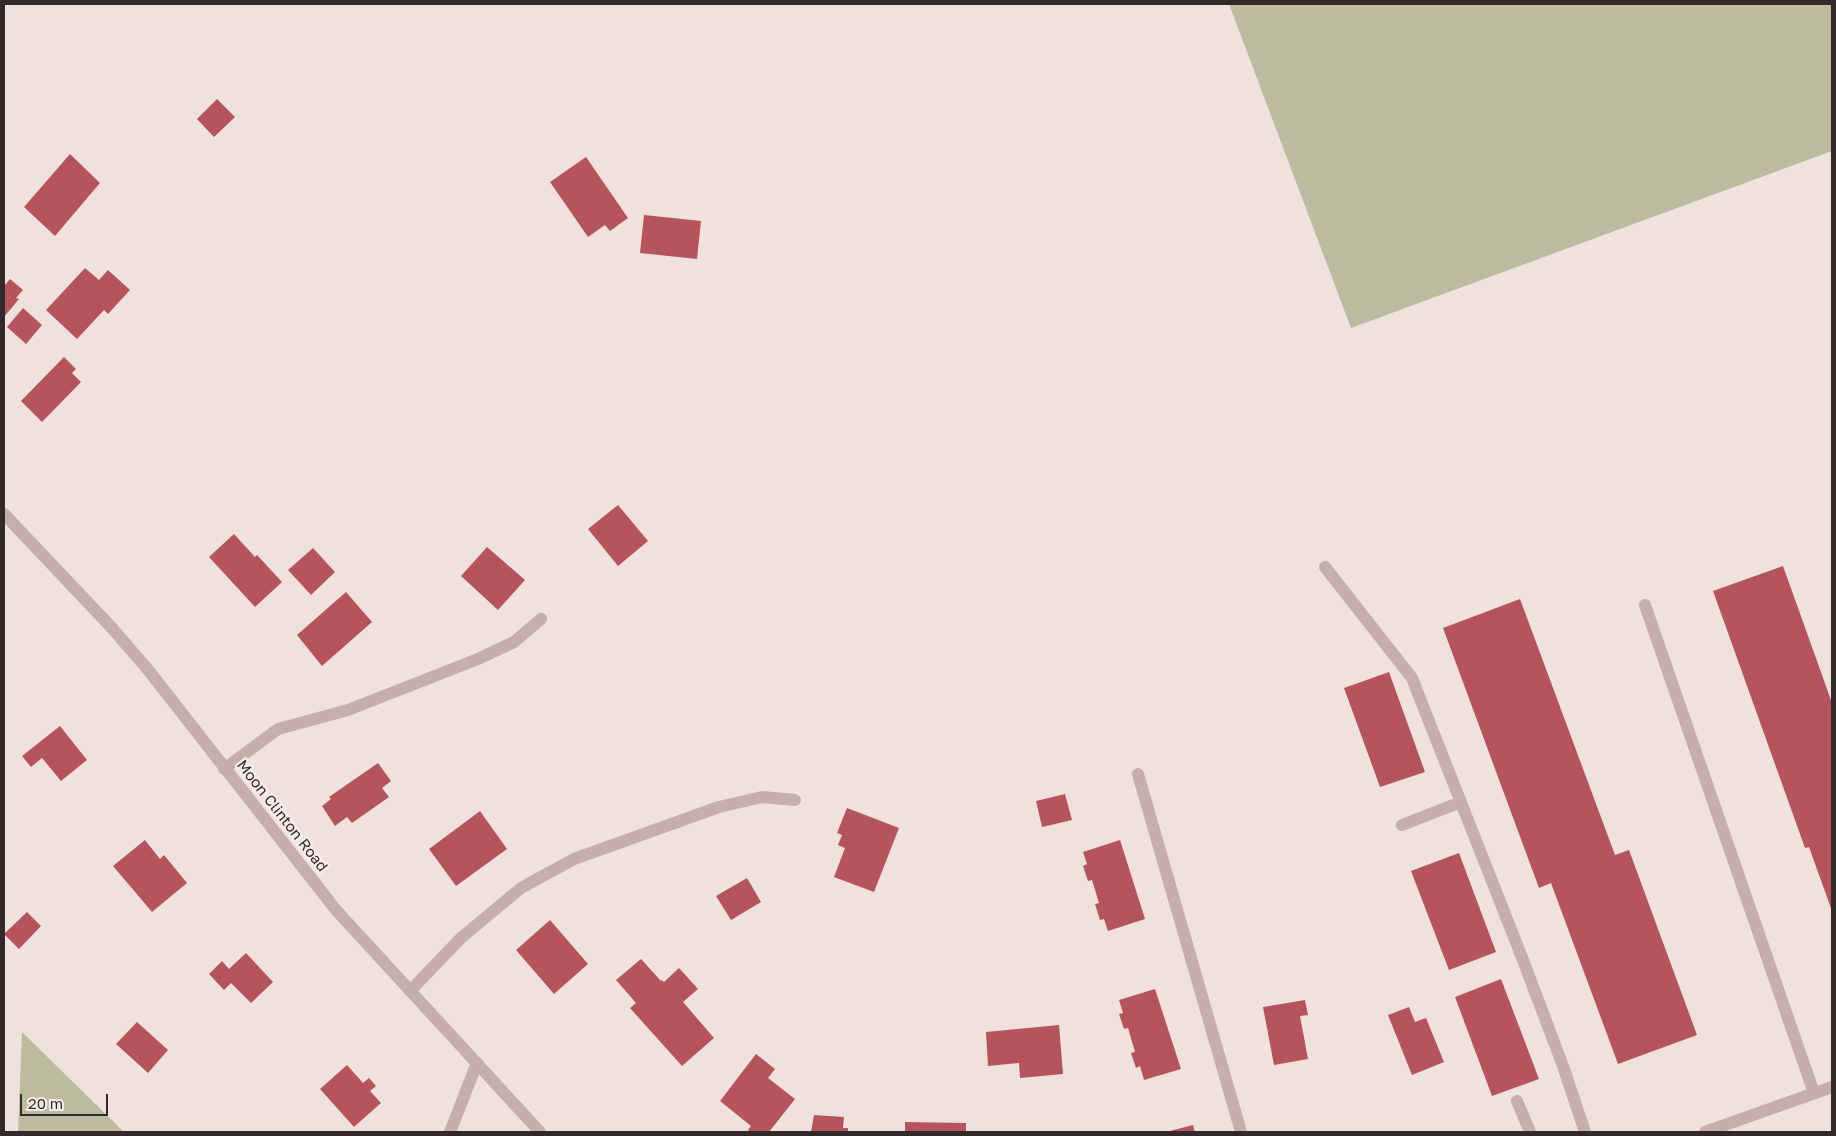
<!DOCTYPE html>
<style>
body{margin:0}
#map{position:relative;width:1836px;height:1136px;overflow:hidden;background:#efe1dd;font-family:"Golos Text",sans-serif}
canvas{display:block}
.frame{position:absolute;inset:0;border:5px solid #342929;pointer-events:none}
.scale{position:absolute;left:20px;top:1094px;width:88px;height:22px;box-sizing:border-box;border:2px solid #342929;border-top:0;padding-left:6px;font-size:15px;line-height:18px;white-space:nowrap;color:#342929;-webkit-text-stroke:4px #f7ece9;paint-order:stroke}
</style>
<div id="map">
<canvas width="1836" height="1136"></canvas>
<div class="frame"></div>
<div class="scale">20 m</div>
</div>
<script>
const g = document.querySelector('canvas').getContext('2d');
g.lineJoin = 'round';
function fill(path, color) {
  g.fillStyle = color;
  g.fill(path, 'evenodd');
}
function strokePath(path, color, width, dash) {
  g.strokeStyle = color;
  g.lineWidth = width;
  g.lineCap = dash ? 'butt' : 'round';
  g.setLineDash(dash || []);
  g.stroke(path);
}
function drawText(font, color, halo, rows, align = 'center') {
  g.font = font + ' "Golos Text",sans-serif';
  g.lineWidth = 5;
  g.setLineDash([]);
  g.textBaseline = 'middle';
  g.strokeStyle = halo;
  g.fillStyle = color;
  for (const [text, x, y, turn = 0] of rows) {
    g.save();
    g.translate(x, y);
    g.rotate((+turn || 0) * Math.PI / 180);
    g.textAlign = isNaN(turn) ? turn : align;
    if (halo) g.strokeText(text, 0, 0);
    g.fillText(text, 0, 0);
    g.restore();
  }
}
const green = new Path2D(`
 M1229,4H1832V151L1351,328Z
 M22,1032L124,1132H18Z`);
const building = new Path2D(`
 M217,99L235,117L214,137L197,119Z
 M70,154L100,183L55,236L24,207Z
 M586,157L628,218L610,231L605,225L588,237L550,182Z
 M644,215L701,221L697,259L640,253Z
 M85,268L99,280L108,270L130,290L108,314L104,310L77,339L46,310Z
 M10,279L23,290L16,298L19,299L4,317V286Z
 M23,308L42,325L26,344L7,327Z
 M64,357L76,369L72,373L81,382L42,422L21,401Z
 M618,505L648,541L618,566L588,529Z
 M234,534L255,557L257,555L282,582L255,607L209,557Z
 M487,547L525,580L498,610L461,576Z
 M313,548L335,572L311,595L288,570Z
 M1783,566L1832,703V911L1809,847L1805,848L1713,591Z
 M346,592L372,622L322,666L297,635Z
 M1520,599L1615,855L1629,850L1697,1035L1618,1064L1551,883L1539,888L1443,628Z
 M1389,672L1425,772L1380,787L1344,688Z
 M60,726L87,760L61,781L42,758L31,767L22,756Z
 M378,763L391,781L382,788L389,797L352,823L347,817L335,826L322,806L331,799L329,797Z
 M1065,794L1072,820L1042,827L1036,801Z
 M847,808L899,828L874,892L834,877L845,848L838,845L842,835L837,833Z
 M480,811L507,849L456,886L429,849Z
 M145,840L160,859L164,855L187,883L152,912L113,866Z
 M1120,840L1145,919L1108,931L1104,919L1100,920L1095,904L1099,903L1092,880L1088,881L1083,866L1087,864L1083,852Z
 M1459,853L1496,952L1449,970L1411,871Z
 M747,878L761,902L731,920L716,896Z
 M27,912L41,926L19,949L4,934Z
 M550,920L588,964L554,994L516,950Z
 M246,953L273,982L251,1003L231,983L224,990L209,974L222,961L229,969Z
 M641,959L661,981L662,980L664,982L679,968L698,989L683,1002L714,1038L682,1066L630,1008L636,1003L616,980Z
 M1501,979L1539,1079L1492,1096L1455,997Z
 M1155,989L1181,1069L1144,1080L1140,1066L1136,1068L1131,1053L1135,1052L1128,1028L1124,1029L1119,1014L1123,1013L1119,1000Z
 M1305,1000L1308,1015L1300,1016L1308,1059L1274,1065L1263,1007Z
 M1409,1007L1415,1022L1426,1018L1444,1062L1412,1075L1388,1015Z
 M137,1022L168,1050L148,1073L116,1044Z
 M1059,1025L1063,1074L1020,1078L1019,1063L988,1066L986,1032Z
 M756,1054L775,1069L768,1078L795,1099L769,1132H750L748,1130L751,1126L720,1101Z
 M347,1065L363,1083L369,1078L376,1086L370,1091L381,1103L354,1127L320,1089Z
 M814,1115L844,1117L843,1128H848V1132H811Z
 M905,1122L966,1123V1132H905Z
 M1193,1125L1195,1132H1166Z`);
const service = new Path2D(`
 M1325,567L1412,678L1523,960L1563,1066L1585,1132
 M1645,605L1814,1093
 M224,769L278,729L348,710L478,659L514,642L541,619
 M1138,774L1241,1132
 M1402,825L1461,802
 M410,991L461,938L521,888L574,859L719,807L762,797L795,800
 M1517,1101L1530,1132
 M450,1132L477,1063`);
const tertiary = new Path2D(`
 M4,514L112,628L149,671L336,910L540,1132
 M1705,1132L1832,1087`);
const streetNames = [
 ["Moon Clinton Road",282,816,52]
];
fill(green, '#bbbc9f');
fill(building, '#b6545b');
strokePath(service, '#c5aeab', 12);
strokePath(tertiary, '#c5aeab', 12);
drawText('15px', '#342929', '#f7ece9', streetNames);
</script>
